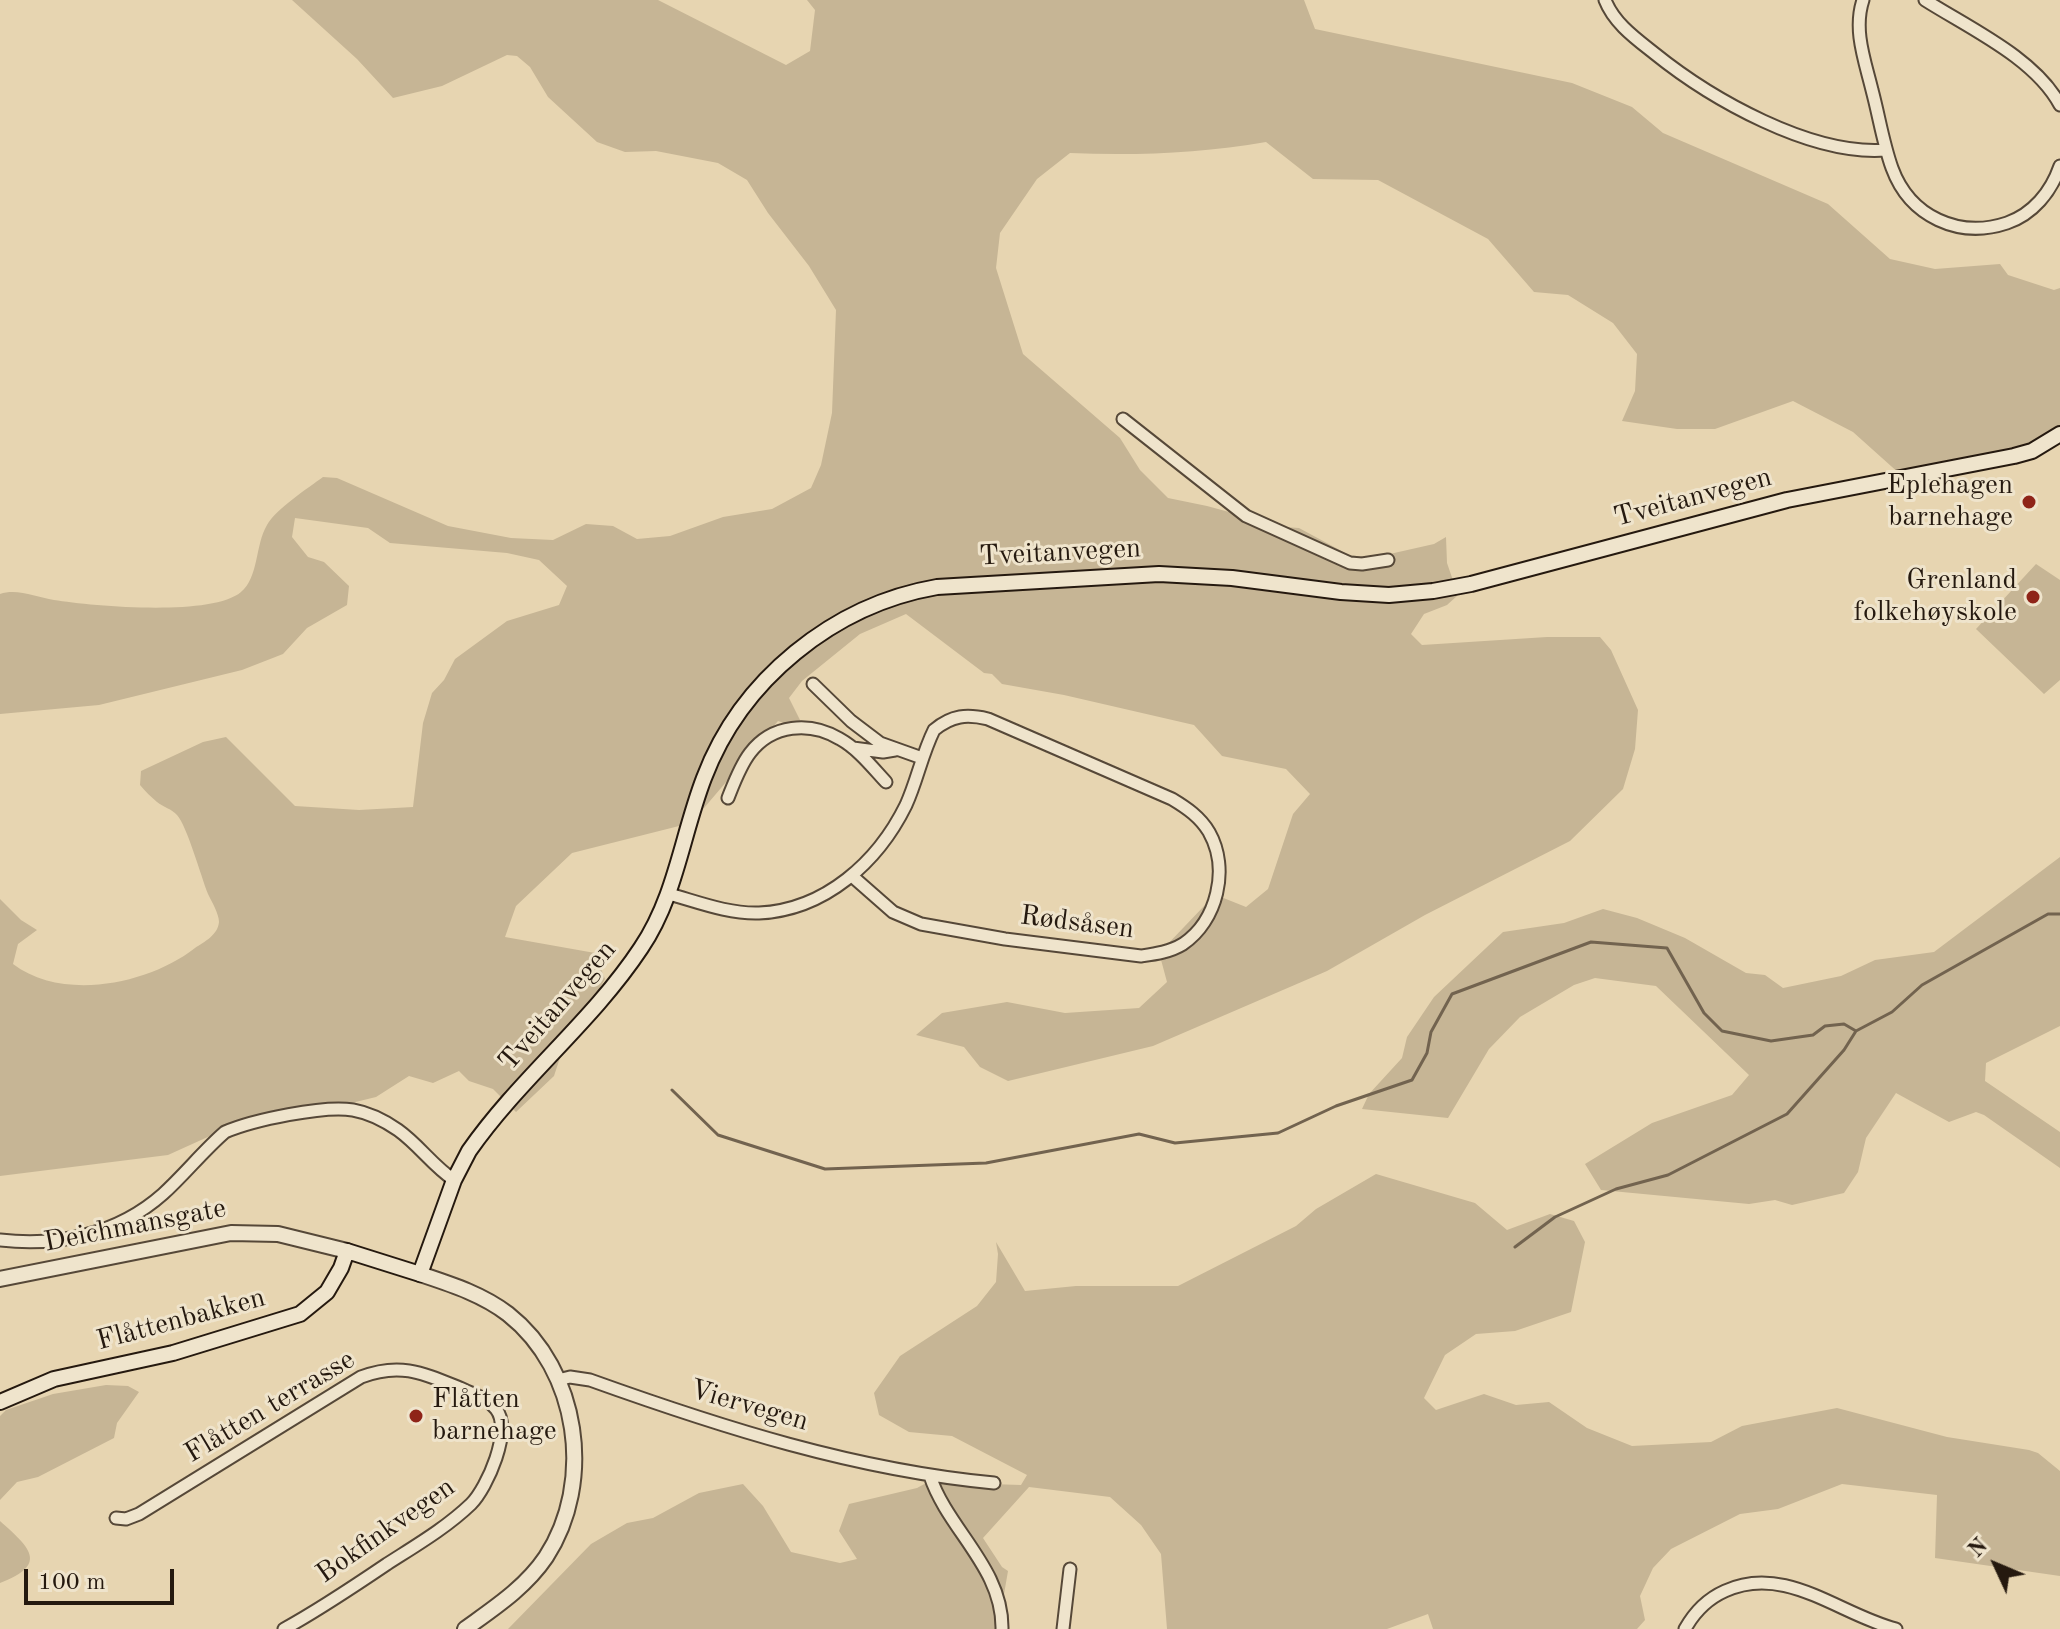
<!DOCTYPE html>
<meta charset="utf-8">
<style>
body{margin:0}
#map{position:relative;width:2060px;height:1629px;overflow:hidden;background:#e7d5b1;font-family:"Old Standard TT",serif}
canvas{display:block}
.north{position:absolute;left:1956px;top:1525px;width:80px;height:80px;-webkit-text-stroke:6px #efe4cc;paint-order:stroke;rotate:314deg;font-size:22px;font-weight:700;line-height:32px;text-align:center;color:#25190f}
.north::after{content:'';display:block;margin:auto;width:28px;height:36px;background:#25190f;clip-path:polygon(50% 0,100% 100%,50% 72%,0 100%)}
.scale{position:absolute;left:24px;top:1569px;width:150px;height:36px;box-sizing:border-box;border:4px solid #25190f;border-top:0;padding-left:10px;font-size:24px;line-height:28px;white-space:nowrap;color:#25190f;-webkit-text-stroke:6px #efe4cc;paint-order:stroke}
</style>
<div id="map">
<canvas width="2060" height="1629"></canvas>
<div class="north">N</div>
<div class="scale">100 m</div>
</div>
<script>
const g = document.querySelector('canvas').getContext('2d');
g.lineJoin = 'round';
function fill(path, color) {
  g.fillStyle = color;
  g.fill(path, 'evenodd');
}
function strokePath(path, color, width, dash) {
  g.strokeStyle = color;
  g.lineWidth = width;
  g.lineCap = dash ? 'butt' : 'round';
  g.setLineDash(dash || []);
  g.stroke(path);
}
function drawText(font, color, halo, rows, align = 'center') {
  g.font = font + ' "Old Standard TT",serif';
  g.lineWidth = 6;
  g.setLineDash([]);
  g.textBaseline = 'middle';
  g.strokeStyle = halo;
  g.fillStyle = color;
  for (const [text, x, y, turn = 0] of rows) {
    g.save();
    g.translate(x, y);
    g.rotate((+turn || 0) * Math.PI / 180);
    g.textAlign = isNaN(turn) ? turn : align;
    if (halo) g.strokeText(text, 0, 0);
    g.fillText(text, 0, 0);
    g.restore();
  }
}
const green = new Path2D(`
 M292,0H658L786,65L810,51L815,10L807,0H1304L1315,29L1572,83L1632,107L1663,133L1828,204L1890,259L1935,269L2000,264L2008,275L2054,290L2060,288V429L2023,453L1901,475L1853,432L1793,401L1715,429H1677L1622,421L1635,391L1637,354L1613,323L1568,295L1534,292L1488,239L1378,180L1313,179L1266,142C1202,153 1135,156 1070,153L1037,179L1000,233L996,268L1023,354L1120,438L1140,470L1168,498L1207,506L1284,527L1299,528L1349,555L1372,558L1434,544L1446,537L1447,563L1458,595L1447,605L1424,614L1411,634L1422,645L1547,637H1600L1611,650L1638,710L1635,749L1623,789L1570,841L1425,915L1327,971L1153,1046L1008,1081L980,1067L964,1047L916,1035L942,1013L1007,1002L1065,1013L1139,1008L1167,982L1160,956L1164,948L1205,905L1221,897L1246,907L1268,889L1293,814L1310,794L1286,769L1222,756L1194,725L1064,695L1002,684L992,674L984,673L906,614L860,634L802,681L789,698L805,730L778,721L704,808L683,825L572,853L516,906L505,937L595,953L605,979L592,1002L571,1024L554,1076L516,1112L493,1089L469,1081L459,1071L433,1083L409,1076L376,1097L298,1116L243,1121L168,1155L0,1176V899L21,920L37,930L18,944L13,964C63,1002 149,984 195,948C204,942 218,935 219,922C219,914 212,902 208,894C201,876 187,826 177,815C172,809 163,807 157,802C151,797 145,791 140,785L141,771L203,742L226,737L295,806L359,810L413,807L423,723L432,693L444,680L455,659L507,621L559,605L567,586L539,560L507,553L390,543L368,528L295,518L292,537L308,557L324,562L349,586L347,605L307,628L283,654L242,670L99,705L0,714V594C17,588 36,597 54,600C91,606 212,617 241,592C259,577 255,545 267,525C276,509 308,488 323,477L337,478L448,526L511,538L553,540L586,524L613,526L637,539L670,536L723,517L772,509L811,488L821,465L832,413L836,310L809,266L768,213L747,180L718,163L656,151L625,152L597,142L548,97L530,67L517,56L507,55L442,86L393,98L357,59Z
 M2036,564L2060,580V680L2044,694L1976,629Z
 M2060,857V1026L1986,1063L1985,1081L2060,1132V1168L1984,1115L1976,1112L1949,1122L1896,1093L1866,1138L1858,1172L1844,1193L1792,1205L1775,1200L1749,1204L1601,1190L1585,1164L1652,1123L1732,1095L1749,1075L1656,986L1595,978L1574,985L1520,1017L1489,1049L1448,1118L1362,1109L1369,1094L1402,1058L1407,1037L1434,997L1503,932L1564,923L1603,909L1637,918L1685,938L1746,973L1765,975L1783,988L1841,976L1875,960L1934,952Z
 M1376,1174L1475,1203L1507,1230L1550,1214L1574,1221L1585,1242L1571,1312L1515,1331L1476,1334L1445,1355L1424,1398L1436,1410L1484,1394L1516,1405L1549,1402L1587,1428L1632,1446L1711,1442L1742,1426L1837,1408L1947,1437L2029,1450L2038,1453L2060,1471V1576L1935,1558L1937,1495L1842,1484L1778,1509L1740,1514L1671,1549L1653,1568L1640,1596L1645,1620L1637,1629H1433L1428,1614L1387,1629H1167L1161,1554L1141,1525L1110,1497L1029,1487L983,1538L1002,1567L1008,1571L998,1629H508L591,1544L627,1523L653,1518L699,1493L743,1484L763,1506L791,1552L840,1563L857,1559L839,1531L849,1504L917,1488L928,1482L1021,1485L1027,1475L952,1436L909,1432L879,1415L874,1393L900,1356L977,1306L996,1282L998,1254L996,1242L1025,1291L1076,1286H1178L1296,1226L1316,1209Z
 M106,1385L128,1386L139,1392L117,1423L114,1438L38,1477L17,1482L0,1500V1416L6,1410L53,1394Z
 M0,1521C29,1547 50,1564 0,1583Z`);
const stream = new Path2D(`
 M672,1090L718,1135L825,1169L986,1163L1139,1134L1175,1143L1278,1133L1336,1106L1412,1080L1427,1053L1431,1032L1452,994L1591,942L1667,948L1704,1013L1722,1031L1771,1041L1813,1035L1825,1026L1844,1024L1856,1031
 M1515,1247L1555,1217L1616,1189L1668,1175L1787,1114L1844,1050L1856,1031L1892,1012L1922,985L2048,914H2060`);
const minor = new Path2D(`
 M1605,0C1614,23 1635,38 1654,53C1711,99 1811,156 1886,150
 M1863,0C1853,30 1865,61 1872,90C1879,116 1883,143 1892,168C1910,217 1959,239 2007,223C2033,214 2051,192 2060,166
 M1925,0C1969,28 2035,58 2060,105
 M1123,419L1246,516L1350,563L1362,564L1388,560
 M813,684L851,721L880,743L922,758
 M853,748L883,752L895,750
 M728,798C734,783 740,766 750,753C772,724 810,721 840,739C858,749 872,767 886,782
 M669,894C698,902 728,914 759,913C825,910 878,862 906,805C917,781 922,754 934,730C952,715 967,714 988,719L1172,799C1187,808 1200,817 1209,832C1230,869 1217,921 1183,944C1170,952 1155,954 1141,956L1005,939L921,924L893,912L852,876
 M0,1240C58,1247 118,1234 163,1194C185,1174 203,1151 225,1132C253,1120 324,1105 353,1110C370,1113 385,1121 398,1130C419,1145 433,1166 454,1180
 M558,1380L570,1377L590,1380C721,1427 855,1470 994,1483
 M930,1476C948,1530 1003,1568 1002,1629
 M116,1518L126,1519L139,1514L361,1377C400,1362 423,1373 460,1388C472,1394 488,1398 496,1409C513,1430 487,1488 471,1504C446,1528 415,1546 387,1564C353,1587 319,1610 284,1629
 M1063,1629L1070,1569
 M1685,1629C1695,1611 1707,1599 1725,1591C1785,1563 1840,1615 1896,1629`);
const tertiary = new Path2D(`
 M420,1274C450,1284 482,1294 508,1314C579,1370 595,1482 546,1557C525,1588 494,1608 465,1629
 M0,1279L231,1233L278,1234L347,1251`);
const secondary = new Path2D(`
 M0,1402L54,1379L173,1353L300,1314L327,1292L341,1268L347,1251L420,1274L454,1180L469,1151C520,1078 592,1022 641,948C676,896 682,835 704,778C741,680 833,605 937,587L1159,574L1232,578L1341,592L1389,595L1433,591L1471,584L1787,500L2014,456L2032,451L2060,434`);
const markers = [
 [2029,502,8,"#8f2418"],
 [2033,597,8,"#8f2418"],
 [416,1416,8,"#8f2418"]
];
const poiNames = [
 ["Eplehagen",2013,486],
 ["barnehage",2013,518],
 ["Grenland",2017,581],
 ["folkehøyskole",2017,613],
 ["Flåtten",432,1400,"left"],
 ["barnehage",432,1432,"left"]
];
const streetNames = [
 ["Tveitanvegen",1693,498,-15],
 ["Tveitanvegen",1060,553,-3],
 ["Rødsåsen",1077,923,7],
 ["Tveitanvegen",558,1006,-49],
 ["Deichmansgate",135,1226,-11],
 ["Flåttenbakken",181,1320,-15],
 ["Viervegen",749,1406,16],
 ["Flåtten terrasse",270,1407,-31],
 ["Bokfinkvegen",386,1531,-35]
];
fill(green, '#c6b595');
strokePath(stream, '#72634f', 3);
strokePath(minor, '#564838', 15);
strokePath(tertiary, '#564838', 18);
strokePath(secondary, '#25190f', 18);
strokePath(minor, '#efe4cc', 11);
strokePath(tertiary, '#efe4cc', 14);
strokePath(secondary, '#efe4cc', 14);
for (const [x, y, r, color] of markers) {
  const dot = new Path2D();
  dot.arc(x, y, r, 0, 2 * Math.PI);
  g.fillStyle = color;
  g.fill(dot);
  strokePath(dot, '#efe4cc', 3);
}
drawText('28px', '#25190f', '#efe4cc', poiNames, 'right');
drawText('28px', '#25190f', '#efe4cc', streetNames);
</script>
